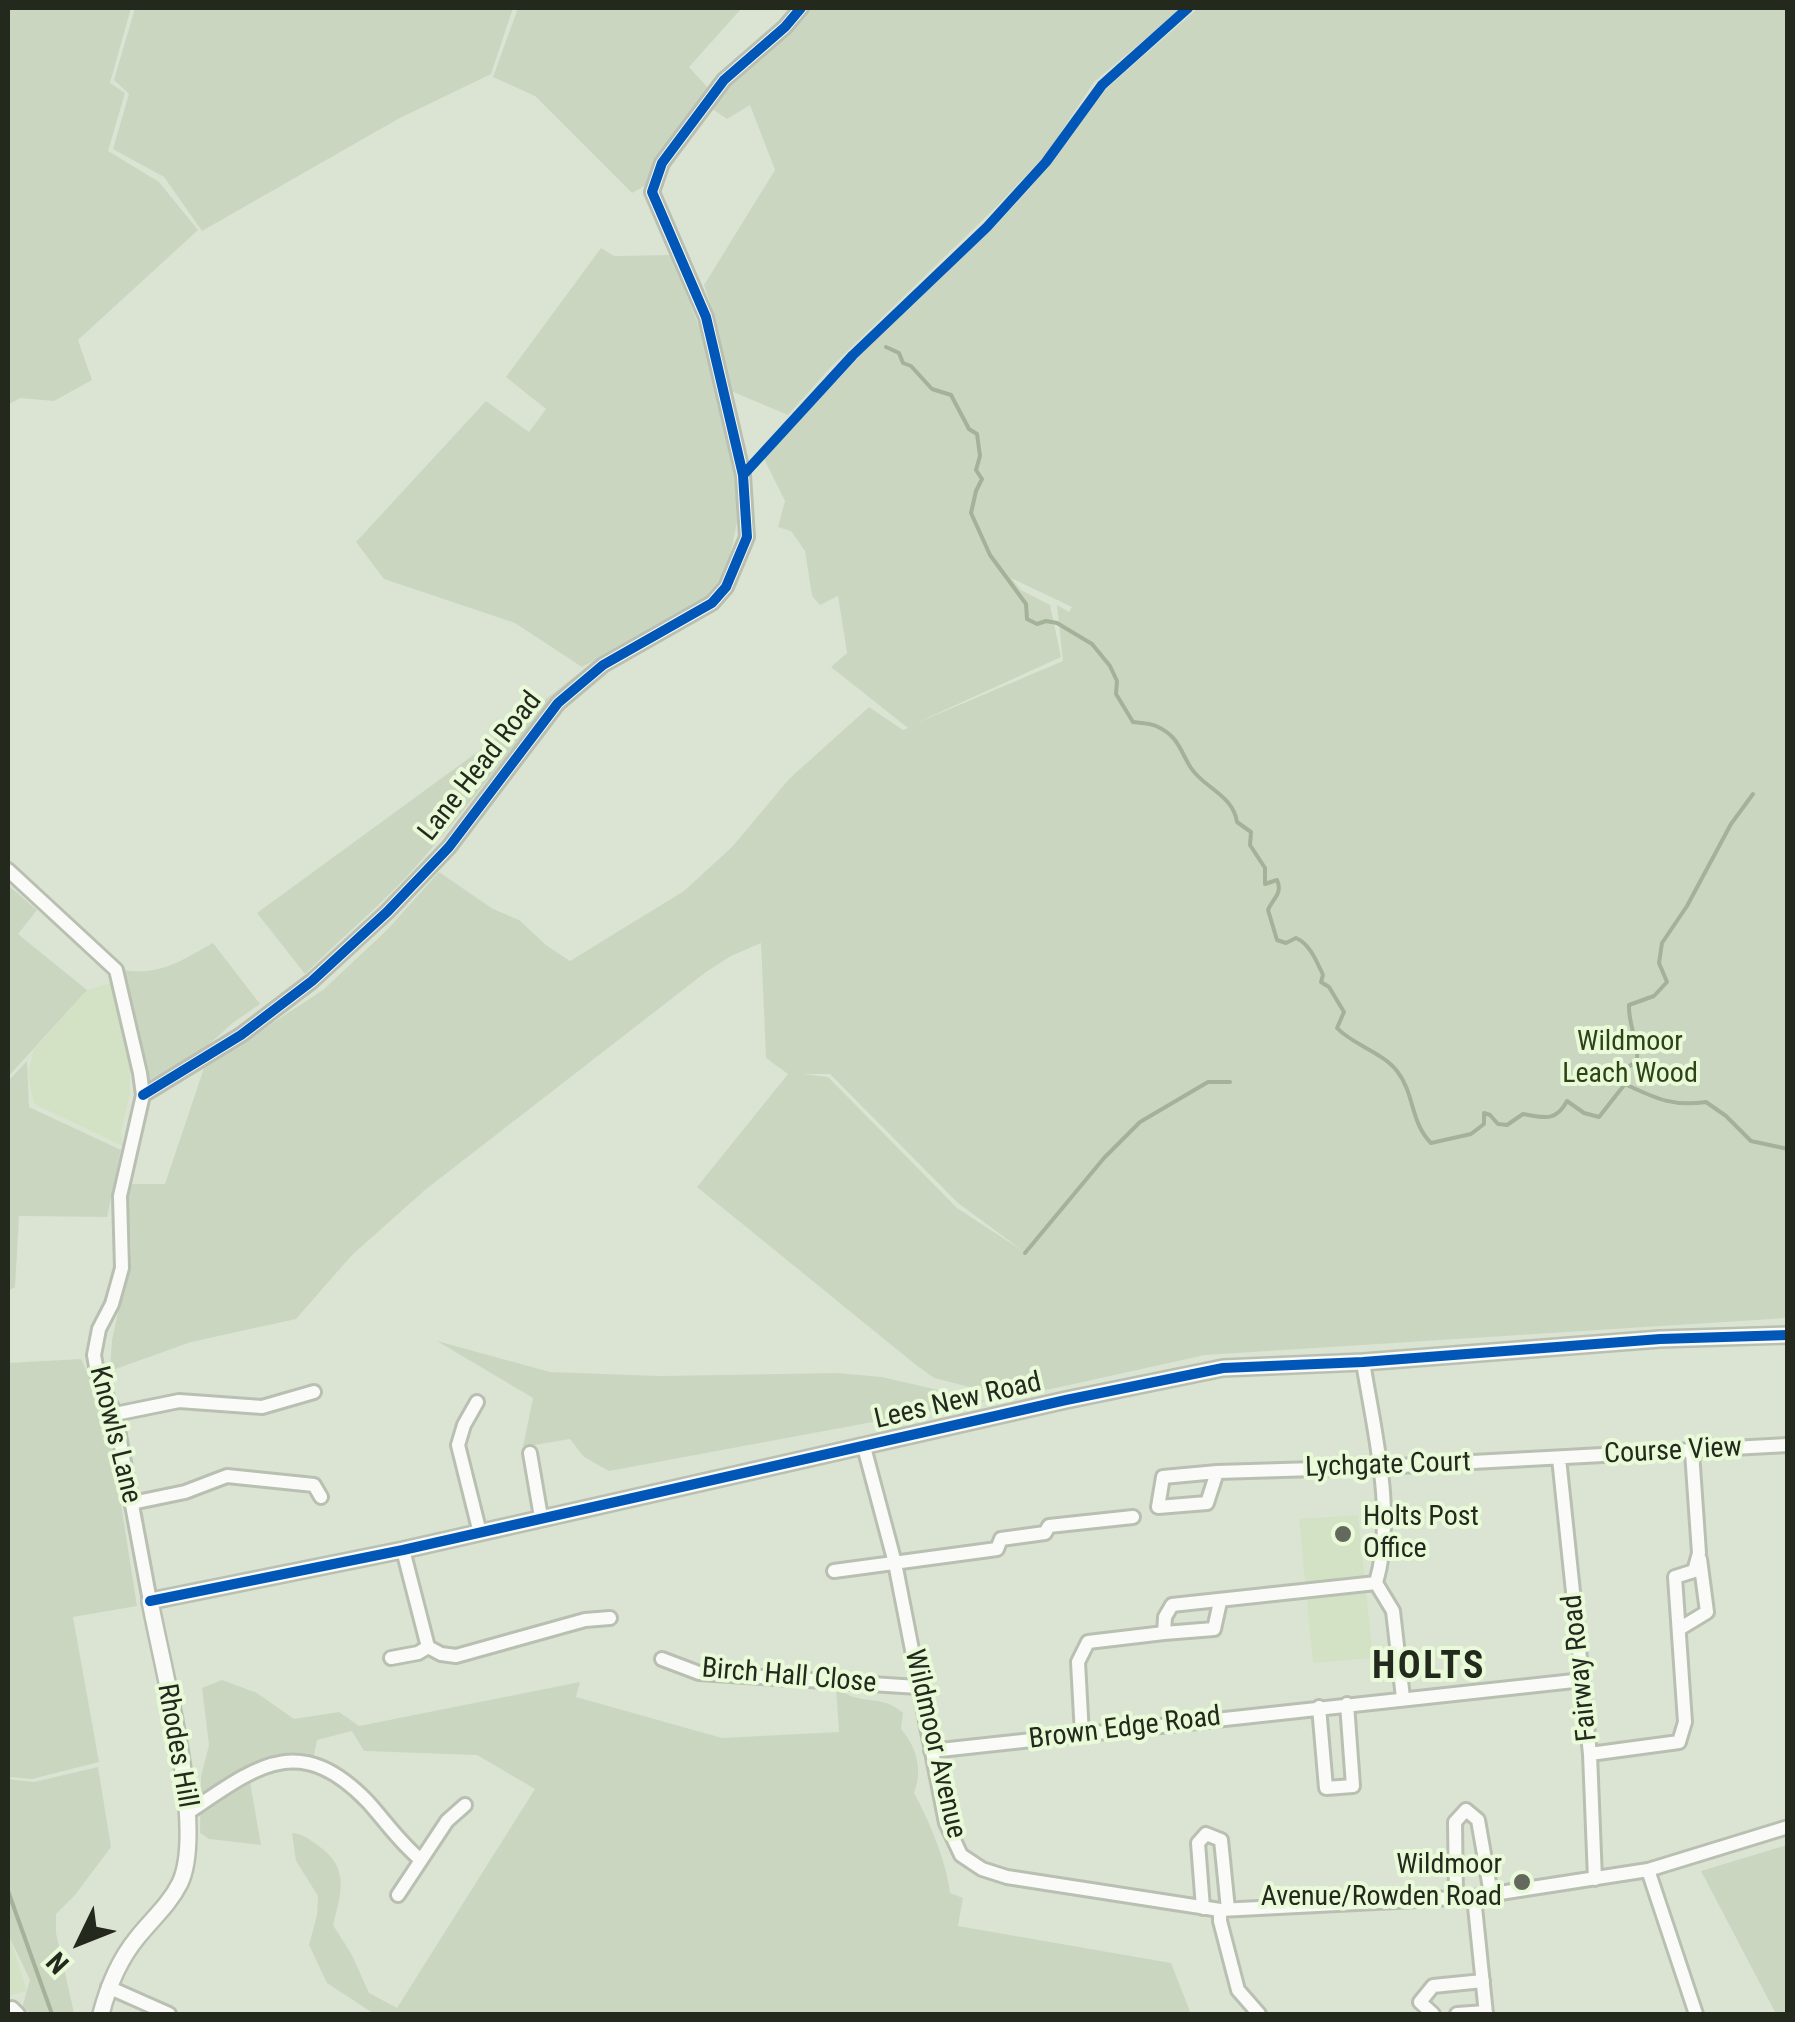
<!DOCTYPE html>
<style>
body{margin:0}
#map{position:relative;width:1795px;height:2022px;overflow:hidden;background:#dbe4d3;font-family:"Roboto Condensed",sans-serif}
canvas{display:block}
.frame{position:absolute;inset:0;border:10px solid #23291d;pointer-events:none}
.north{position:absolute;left:30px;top:1892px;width:100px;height:100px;-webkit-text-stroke:8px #e8fad8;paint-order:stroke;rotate:227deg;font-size:28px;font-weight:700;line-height:40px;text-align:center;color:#23291d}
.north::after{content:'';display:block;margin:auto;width:35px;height:45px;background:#23291d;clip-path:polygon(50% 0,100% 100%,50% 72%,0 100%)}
</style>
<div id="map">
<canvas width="1795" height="2022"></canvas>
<div class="frame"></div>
<div class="north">N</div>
</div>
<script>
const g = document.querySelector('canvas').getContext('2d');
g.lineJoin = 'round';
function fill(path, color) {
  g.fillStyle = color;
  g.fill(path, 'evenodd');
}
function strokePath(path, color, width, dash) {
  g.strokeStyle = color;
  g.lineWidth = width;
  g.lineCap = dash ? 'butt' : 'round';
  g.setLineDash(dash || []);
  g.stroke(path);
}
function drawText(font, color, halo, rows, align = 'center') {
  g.font = font + ' "Roboto Condensed",sans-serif';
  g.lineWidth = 8;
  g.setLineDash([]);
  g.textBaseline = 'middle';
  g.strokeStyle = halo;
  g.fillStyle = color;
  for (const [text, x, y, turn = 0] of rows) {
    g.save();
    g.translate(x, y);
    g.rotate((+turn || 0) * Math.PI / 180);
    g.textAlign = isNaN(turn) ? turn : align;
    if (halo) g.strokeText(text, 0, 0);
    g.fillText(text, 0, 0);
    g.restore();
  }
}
const built = new Path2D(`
 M115,982L130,1064V1094L121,1131L123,1146L34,1104L28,1075L33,1051L87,990Z
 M1358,1515L1373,1658L1313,1663L1299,1519Z
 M8,1931L27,1991L8,1996Z`);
const green = new Path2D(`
 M8,8H131L110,83L125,93L108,151L159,182L198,230L78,340L92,380L54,401L20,398L8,405Z
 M135,8H513L491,74L398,119L202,231L164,177L113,149L129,94L114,80Z
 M518,8H742L689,67L709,89L648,184L632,193L535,96L493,77Z
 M809,8H1182L1094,82L1047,153L995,208L831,367L788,415L731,391L715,317L704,285L775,170L750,105L727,119L711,108L728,86Z
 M1198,8H1787V1318L1205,1355L1051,1389L1001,1395L934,1378L916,1365L697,1187L788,1074L766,1058L761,943L731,956L706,972L425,1190L352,1255L296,1319L191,1342L110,1371L112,1340L131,1253L127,1184H165L204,1068L323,990L388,929L439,872L493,909L519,920L546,945L570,961L684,891L732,847L789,779L869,707L903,730L908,728L831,667L847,653L838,596L820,605L812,596L805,551L791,531L778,527L785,501L764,459L868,347L998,223L1030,188L1107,88ZM1011,578L1072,607L1069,612L1057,605L1063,661L912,725L1061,657L1050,605L1021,590ZM803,1074H830L958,1203L1023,1251L957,1208L828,1077Z
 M601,248L614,256L671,255L704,339L741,503L730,556L723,576L701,602L582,667L515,623L384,579L356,542L486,401L529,432L546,409L506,377Z
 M578,674C521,734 474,800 420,862C385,902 343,936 305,974L257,913L487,745Z
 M8,885L37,910L18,934L87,990L8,1077Z
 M213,943L260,1004L234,1022L199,1053L147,1081L122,970C160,976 181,961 213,943Z
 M27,1061L29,1107L121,1150L107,1217L19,1216L15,1287L8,1291V1081Z
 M437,1341L550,1372L660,1376L837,1373L882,1377L986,1401L609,1471L584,1457L570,1439L523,1447L533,1398Z
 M81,1359L107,1415L137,1606L73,1617L99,1762L32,1779L8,1777V1363Z
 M222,1680L257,1693L294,1719L339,1712L359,1726L580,1682L576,1697L722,1738L839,1732L836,1687C861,1708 880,1692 903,1713L901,1729C917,1747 923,1771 914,1793C929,1820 947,1863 950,1893L963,1898L958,1926L1171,1963L1191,2014H374L327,1983L309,1945L317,1915L318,1896L296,1861L292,1833C304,1834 310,1840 320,1847C350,1868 341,1895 333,1925L352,1955L369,1993L397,2008L535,1789L477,1755L364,1751L352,1731L317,1740L311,1770L282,1767L249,1776L261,1845L209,1839L200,1833L201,1777L209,1745L202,1688Z
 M98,1767L111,1847L75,1895L56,1914V1933L74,2013L33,2014L22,2008L30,1980L8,1934V1779L34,1782Z
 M1787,1845V2014H1776L1701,1871Z`);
const stream = new Path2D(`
 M886,347L899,353L903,363L911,366L932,389L951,395L969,429L977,434L980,456L976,470L982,479L976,491L971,513L990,555L1026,604L1027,619L1037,624L1046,621L1057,623L1092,644L1110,666L1117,681L1116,694L1133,722C1140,723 1150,723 1156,726C1179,736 1180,751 1191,768C1204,788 1233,795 1237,822L1251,832L1250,845L1265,868V884L1277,880C1283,894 1273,898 1268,910L1277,940L1286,943L1296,938C1310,944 1317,962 1323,975L1321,982L1329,987L1344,1012L1337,1028C1353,1045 1382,1052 1397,1071C1415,1094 1410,1122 1431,1143L1471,1134L1484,1124V1113L1490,1115L1498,1124L1507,1125L1523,1114C1544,1118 1556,1122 1567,1101L1584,1113L1599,1117L1625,1084L1628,1067L1637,1061C1639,1042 1628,1025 1629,1005L1654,996L1667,982L1659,963L1662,943L1687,906L1731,824L1753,794
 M1625,1084C1655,1098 1672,1107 1706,1102L1726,1116L1751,1141L1788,1149
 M1025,1253L1104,1158L1140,1122L1208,1082H1230
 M8,1891L52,2014`);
const minor = new Path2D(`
 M8,870L116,970L140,1073L143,1095L120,1196L122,1268L112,1304L99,1329L94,1355L98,1378L115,1414L150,1601
 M143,1095L241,1035L312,981L387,912L449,847L558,703L603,665L712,603L726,587L747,537L743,475L706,317L652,192L662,163L724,80L785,27L801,8
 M1363,1362C1374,1432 1396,1513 1376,1583L1393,1611L1403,1698
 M477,1402L464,1425L458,1445L480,1533
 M115,1414L179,1401L262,1407L314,1392
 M864,1447L895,1563L946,1823L961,1855L982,1869L1007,1877L1220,1910L1474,1897L1648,1870L1788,1827
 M530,1453L541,1517
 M1559,1458L1590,1754L1595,1879
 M1217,1472L1207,1503L1158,1507L1163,1477L1217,1472L1380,1467L1788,1445
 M132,1503L185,1492L227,1476L314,1485L321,1497
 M403,1550L428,1647L441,1654L456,1656L585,1620L610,1618
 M834,1571L997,1549L1001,1539L1045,1533L1049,1526L1133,1517
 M1679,1629L1707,1612L1700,1559
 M1164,1633L1214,1629L1220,1602
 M391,1658L418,1653L428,1647
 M662,1659L699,1673L918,1687
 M1319,1707L1326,1788L1353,1786L1347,1704
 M1082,1735L1078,1662L1088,1642L1164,1633L1165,1617L1172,1605L1376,1583
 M931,1751L1583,1680
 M1590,1754L1679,1742L1685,1722L1675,1577L1694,1571L1699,1553L1692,1452
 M189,1812C257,1766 299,1731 368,1802C386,1822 400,1843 421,1860
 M1648,1870L1696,2014
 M398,1895L447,1821L465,1805
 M1474,1897L1486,2014
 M1456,1898L1455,1822L1466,1810L1478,1820L1491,1894
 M1203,1908L1198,1843L1206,1834L1221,1840L1228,1909
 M1220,1910V1921L1238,1990L1259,2014
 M108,1987L169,2014
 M12,2008L18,2014
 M1433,2014L1420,2002L1433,1986L1483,1981
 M1457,2014L1486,2012`);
const tertiary = new Path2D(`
 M101,2014C108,1987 119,1960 137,1938C152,1919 169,1905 180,1883C206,1828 162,1666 150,1601L403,1550L1066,1400L1223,1368L1363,1362L1660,1339L1788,1335`);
const cycleway = new Path2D(`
 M743,475L853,355L987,227L1046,162L1102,85L1188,8
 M143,1095L241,1035L312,981L387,912L449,847L558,703L603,665L712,603L726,587L747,537L743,475L706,317L652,192L662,163L724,80L785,27L801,8
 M150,1601L403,1550L1066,1400L1223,1368L1363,1362L1660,1339L1788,1335`);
const markers = [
 [1343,1534,10,"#636a5d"],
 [1522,1882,10,"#636a5d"]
];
const streetNames = [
 ["Lane Head Road",481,767,-52],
 ["Lees New Road",958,1402,-13],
 ["Knowls Lane",114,1435,76],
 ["Course View",1673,1452,-3],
 ["Lychgate Court",1388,1466,-2],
 ["Fairway Road",1581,1668,-96],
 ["Birch Hall Close",789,1677,5],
 ["Brown Edge Road",1125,1729,-7],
 ["Wildmoor Avenue",934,1744,77],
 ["Rhodes Hill",176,1746,80]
];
const parkNames = [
 ["Wildmoor",1630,1043],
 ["Leach Wood",1630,1075]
];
const poiNames = [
 ["Holts Post",1363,1518],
 ["Office",1363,1550],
 ["Wildmoor",1502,1866,"right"],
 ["Avenue/Rowden Road",1502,1898,"right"]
];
const districtNames = [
 ["HOLTS",1429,1668]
];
fill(built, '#d3e2c5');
fill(green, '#cbd6c1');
strokePath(stream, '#a5b29a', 4);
strokePath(minor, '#b9c0b2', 18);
strokePath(tertiary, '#b9c0b2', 20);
strokePath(minor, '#fafbf8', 12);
strokePath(tertiary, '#fafbf8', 15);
strokePath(cycleway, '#0057b8', 10);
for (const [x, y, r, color] of markers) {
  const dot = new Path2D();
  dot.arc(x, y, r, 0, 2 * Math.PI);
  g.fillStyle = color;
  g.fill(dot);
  strokePath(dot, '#e8fad8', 4);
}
drawText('28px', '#23291d', '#e8fad8', streetNames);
drawText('28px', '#2d4215', '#e8fad8', parkNames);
drawText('28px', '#23291d', '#e8fad8', poiNames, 'left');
g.letterSpacing = '2.5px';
drawText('bold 38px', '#23291d', '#e8fad8', districtNames);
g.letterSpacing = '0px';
</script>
